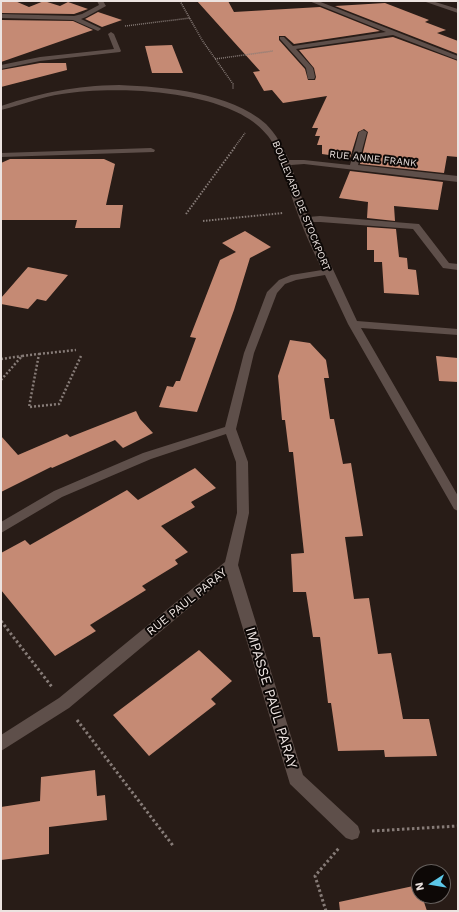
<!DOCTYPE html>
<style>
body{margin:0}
#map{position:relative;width:459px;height:912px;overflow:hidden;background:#281c17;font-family:"Work Sans",sans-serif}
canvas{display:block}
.frame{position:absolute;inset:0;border:2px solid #ece3e0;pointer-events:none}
.north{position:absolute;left:411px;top:864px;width:40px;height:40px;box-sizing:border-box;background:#0d0806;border:1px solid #66605d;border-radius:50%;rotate:258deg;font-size:11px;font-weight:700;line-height:16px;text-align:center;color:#ece3e0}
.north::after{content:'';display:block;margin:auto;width:14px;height:18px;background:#5cc7e8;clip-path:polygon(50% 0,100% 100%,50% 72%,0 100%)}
</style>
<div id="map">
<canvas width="459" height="912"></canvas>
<div class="frame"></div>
<div class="north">N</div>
</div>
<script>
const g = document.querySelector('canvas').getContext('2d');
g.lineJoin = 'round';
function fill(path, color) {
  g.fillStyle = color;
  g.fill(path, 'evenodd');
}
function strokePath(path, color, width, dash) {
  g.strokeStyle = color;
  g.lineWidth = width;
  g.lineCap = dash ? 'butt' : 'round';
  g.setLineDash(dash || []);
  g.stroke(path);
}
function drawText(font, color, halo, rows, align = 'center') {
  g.font = font + ' "Work Sans",sans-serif';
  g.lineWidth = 4;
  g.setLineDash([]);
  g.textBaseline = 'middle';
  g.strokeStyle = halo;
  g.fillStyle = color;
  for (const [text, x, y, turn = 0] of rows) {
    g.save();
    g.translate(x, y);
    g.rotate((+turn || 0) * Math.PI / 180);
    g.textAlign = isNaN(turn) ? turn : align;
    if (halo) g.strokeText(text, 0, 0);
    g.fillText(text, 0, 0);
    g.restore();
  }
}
const building = new Path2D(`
 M1,1H15L29,7L44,1L60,6L68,2L88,9L74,14L1,13Z
 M197,1H228L234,12L320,7L380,31L294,44L285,36H279V40L305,69L308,80H315L316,77L314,68L299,50L393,37L458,61V157L447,156L444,173L360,164L368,132L364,129L358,132L350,158L322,154V145H317L320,136H315L318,128H312L327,96L283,103L272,90L264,91L253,72L260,71Z
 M385,3L429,20L425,22L446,30L437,33L458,41V54L335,6Z
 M98,12L122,20L102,27L85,19Z
 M1,20L73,21L93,30L1,62Z
 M172,45L183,73H152L145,46Z
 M40,63H66L67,70L1,87V70Z
 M10,159H104L115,164L106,205H123L120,228H75L77,220H1V163Z
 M350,171L443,182L438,210L394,206L395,221L367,218L368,202L339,198Z
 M367,227L396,229L399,257L407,258L408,269L416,270L419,295L384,293L382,262H374V250H367Z
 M245,231L271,247L250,258L234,310L197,412L159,407L167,386L173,387L176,381H180L196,338L190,337L220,260L236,252L222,243Z
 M28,267L68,275L46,301L37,299L28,309L1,304V298Z
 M290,340L310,343L326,360L329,378H324L330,419H334L343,464L351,463L363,536L345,537L354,599L369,598L378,654L391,653L403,719H429L437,756L385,757L384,750L338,751L331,703H328L320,637H313L306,592H293L291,554L304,553L293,452H289L285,420H282L278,376Z
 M436,356L458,358V382L439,381Z
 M136,411L140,419L153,433L123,448L115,440L52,468L51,467L1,492V436L18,455L67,434L70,437Z
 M195,468L216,488L191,502L195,507L161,526L188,552L175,560L178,564L142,586L146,590L90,625L96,631L55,656L1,590V553L25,540L30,545L127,490L138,500Z
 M199,650L232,681L211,699L216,704L149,756L113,715Z
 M95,770L97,796L105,795L107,820L49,827V854L1,860V807L40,801L41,777Z
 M418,885L419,896H422L427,911H340L339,902Z`);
const pathFar3 = new Path2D(`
 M180,1L202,40L233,84V89
 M125,26L190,18
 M215,59L273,51
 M234,148L245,133`);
const pathFar2 = new Path2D(`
 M186,214L235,147
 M203,221L283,213`);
const pathFar1 = new Path2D(`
 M39,354L76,350
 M1,359L22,356
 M1,380L22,356L39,354L29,407L59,404L81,356`);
const path = new Path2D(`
 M1,621L52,687
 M77,720L174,847
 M372,831L458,826
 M326,911L315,876L339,848`);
const minor = new Path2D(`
 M97,1H103L106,6L86,17L81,19L100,28L101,29L98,31L73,20L1,18V14L74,16L82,14L99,5Z
 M309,1H318L458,56V60L393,35L296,49L313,68L315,77L314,79H308L306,68L280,39V37H284L293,46L386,32Z
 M423,1H432L458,9V13Z
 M111,32L114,34L121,51L120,52L40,61L1,69V65L40,57L114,49L108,34Z
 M119,85C165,87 230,92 266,124C276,134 283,147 289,160H304L350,165L359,132L363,130L367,132L358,165L458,176V182L304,164L291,165L308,217L320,216L419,224L449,263L458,264V270L443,268L413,229L320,222H311L357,321L458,329V335L361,328L458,496V511L454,509L348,324L325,275L296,280L285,284L277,293L254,353L236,429L248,462L249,513L238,565L303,775L358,826L360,832L358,838L352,840L346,838L290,784L227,576L69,708L1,751V735L59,698L225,562L237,513L236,462L226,434L151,459L62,497L1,533V522L54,491L143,453L225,427L244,353L267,292L279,280L291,275L322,270C313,250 303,230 296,209C287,185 284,157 268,136C233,89 115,85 62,94C41,97 22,105 1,110V106C44,92 74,86 119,85Z
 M151,148L155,150L154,152L1,157V153Z`);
const farStreetnames = [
 ["RUE ANNE FRANK",373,159,6],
 ["BOULEVARD DE STOCKPORT",301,206,68]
];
const streetNames = [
 ["RUE PAUL PARAY",187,602,-39]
];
const nearStreetnames = [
 ["IMPASSE PAUL PARAY",271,698,73]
];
fill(building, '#c58a74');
strokePath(pathFar3, '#867b77', 1.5, [1, 1]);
strokePath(pathFar2, '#867b77', 2, [1.5, 1.5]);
strokePath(pathFar1, '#867b77', 2.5, [2, 2]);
strokePath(path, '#867b77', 3, [2.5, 2.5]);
fill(minor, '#5e4f4a');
drawText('10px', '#ece3e0', '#0d0806', farStreetnames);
drawText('12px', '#ece3e0', '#0d0806', streetNames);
drawText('14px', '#ece3e0', '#0d0806', nearStreetnames);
</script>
